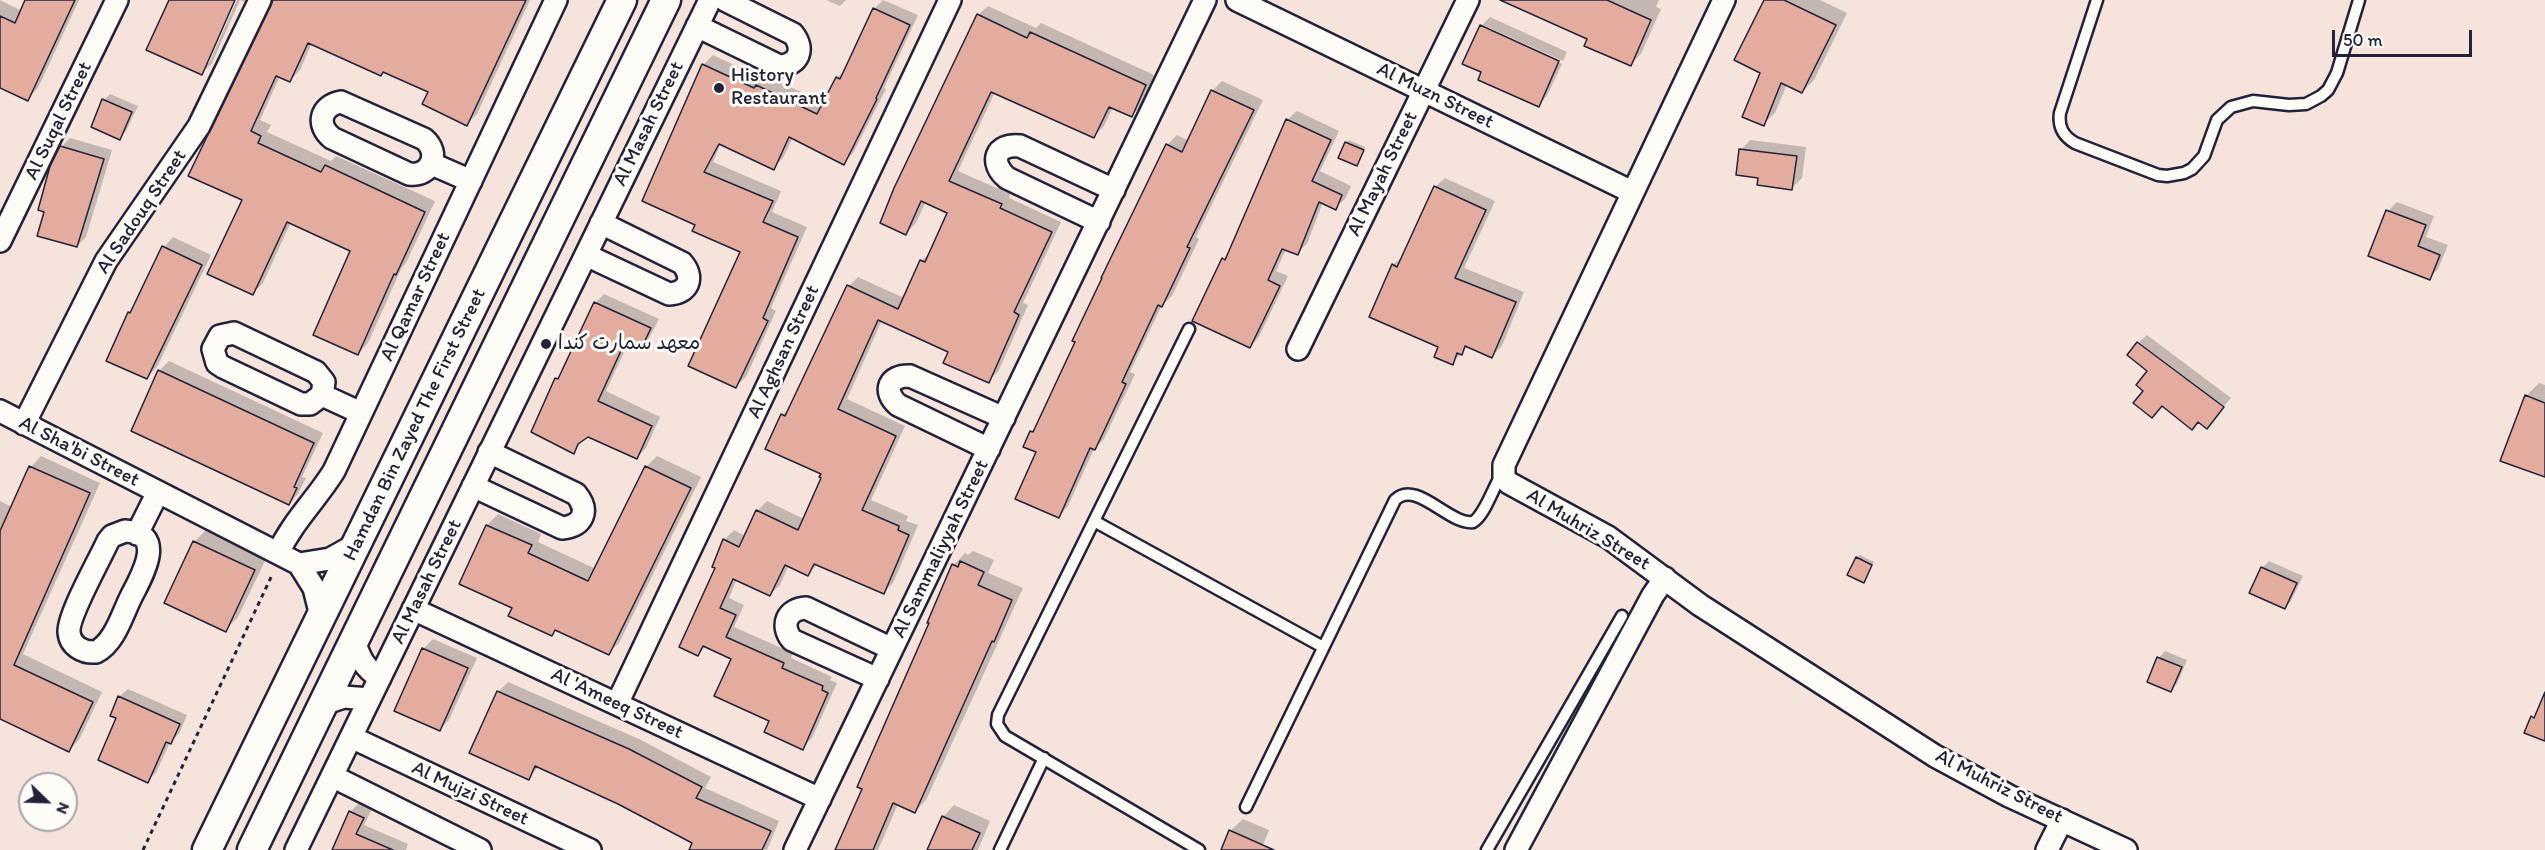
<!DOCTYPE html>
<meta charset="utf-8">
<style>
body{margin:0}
#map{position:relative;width:2545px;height:850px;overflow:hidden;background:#f6e4dc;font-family:Itim,sans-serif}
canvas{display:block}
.north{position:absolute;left:18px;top:772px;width:60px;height:60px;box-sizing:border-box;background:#fdfcf7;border:2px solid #a5a5ac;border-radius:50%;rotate:113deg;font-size:16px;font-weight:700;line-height:24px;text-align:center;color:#22223b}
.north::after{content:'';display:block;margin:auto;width:21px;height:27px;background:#22223b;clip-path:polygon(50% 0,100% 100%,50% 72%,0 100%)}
.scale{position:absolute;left:2332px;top:30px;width:140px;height:27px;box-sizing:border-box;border:3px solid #22223b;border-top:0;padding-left:8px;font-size:18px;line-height:21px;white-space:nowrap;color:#22223b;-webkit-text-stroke:4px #fdfcf7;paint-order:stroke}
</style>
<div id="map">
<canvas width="2545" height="850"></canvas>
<div class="north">N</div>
<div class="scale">50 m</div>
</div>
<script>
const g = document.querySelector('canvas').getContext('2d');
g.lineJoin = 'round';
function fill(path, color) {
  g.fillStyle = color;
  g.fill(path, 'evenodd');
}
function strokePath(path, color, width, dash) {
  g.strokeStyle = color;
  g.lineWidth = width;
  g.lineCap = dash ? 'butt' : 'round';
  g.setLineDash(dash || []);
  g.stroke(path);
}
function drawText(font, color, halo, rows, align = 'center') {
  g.font = font + ' Itim,"Playpen Sans Arabic",sans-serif';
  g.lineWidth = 6;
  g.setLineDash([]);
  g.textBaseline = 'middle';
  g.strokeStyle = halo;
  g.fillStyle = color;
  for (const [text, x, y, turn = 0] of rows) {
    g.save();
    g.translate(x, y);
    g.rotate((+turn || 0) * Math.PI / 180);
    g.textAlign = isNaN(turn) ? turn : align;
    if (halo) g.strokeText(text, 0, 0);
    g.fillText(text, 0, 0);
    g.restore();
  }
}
const shadow = new Path2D(`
 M0,0L22,11L27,0H79L38,88L27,99L0,86Z
 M170,0H234L206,63H209L237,0H246L244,2L240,0L212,63L202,73Z
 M274,0H530L477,114L467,124L430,91L384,71L381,75L312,43L300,70L290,81L280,76L260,120L271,125L267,132L331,161L336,156L435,201L406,263L401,269L368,343L358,353L352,250L291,222L263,283L253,293L244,200L190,175Z
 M826,0H846L840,6Z
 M883,0L918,15L884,88L886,89L853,153L843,163L793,137L783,158L773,168L721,143L713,162L781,191L772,212L807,227L771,308L776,311L746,377L736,386L742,251L697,224L703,65L713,55L764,79L767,76L824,103L837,78L847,68L874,9Z
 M1525,0H1659L1656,7L1661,9L1641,54L1630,65Z
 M1765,0H1820L1847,13L1814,80L1802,92L1787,84L1775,113L1763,124L1762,72Z
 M988,6L1036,28L1041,23L1154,75L1142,105L1132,115L1113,107L1104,126L1094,136L995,92L958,171L1010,194L1009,198L1061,222L1023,303L1028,305L998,372L988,381L950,351L882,320L847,399L905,426L871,500L908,516L906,521L918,525L893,583L884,592L818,564L808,574L789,565L780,585L770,594L737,579L729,598L744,605L734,627L793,653L791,658L832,677L830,680L837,683L812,738L802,748L771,720L733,659L706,646L698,654L717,568L724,540L734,530L745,536L757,511L767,501L804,519L823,478V473L782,415L792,406L849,286L858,277L904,298L921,261L931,251L949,212L926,201L916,223L906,233L978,15Z
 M1490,17L1567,52L1563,61L1483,25V28L1562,64L1547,96L1538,105L1483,72L1481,26Z
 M1222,81L1263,100L1196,237L1199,239L1172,296L1162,305L1130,372L1135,374L1104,439L1094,449L1068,506L1059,516L1038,452L1025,446L1032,431L1038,425L1167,145L1177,135L1189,141L1212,91Z
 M110,94L138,106L126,131L120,138L104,100Z
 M1297,111L1339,131L1320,171L1351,186L1345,199L1335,208L1323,202L1307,244L1297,253L1286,249L1276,271L1288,276L1259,337L1250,347L1223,259L1231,252L1287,120Z
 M70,138L112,150L86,237L77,246L61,147Z
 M1349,140L1365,147L1357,164L1346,143Z
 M1750,140L1806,147L1802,178L1792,188L1760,176L1741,150Z
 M1445,178L1495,201L1464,268L1524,292L1502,346L1492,356L1468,346L1452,363L1440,346L1393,265L1403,256L1435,187Z
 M2397,202L2434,216L2426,237L2448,245L2438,269L2429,278L2388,211Z
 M173,237L211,255L157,367L147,377L129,312L135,306L164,247Z
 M604,294L659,319L649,338L640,347L629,342L606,391L660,417L646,448L637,457L588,435L573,452L556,379L563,372L595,303Z
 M2147,335L2231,398L2206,427L2198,421L2163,405L2152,416L2145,391L2150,371L2138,343Z
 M169,361L323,433L302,477L306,478L298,494L289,504L133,430L160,370Z
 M2539,383L2545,385V476L2526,396Z
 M41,456L100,483L23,654L102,692L79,740L69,750L0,718V501L12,507L31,467Z
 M657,456L701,477L619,643L608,653L556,629L552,634L514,607L461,583L487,525L498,514L541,534L538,542L596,569L646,467Z
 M207,529L267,557L238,617L225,630L194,542Z
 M973,551L994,560L988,573L1023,588L926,800L915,811L898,804L878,850H836L864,788L954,565L965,553L968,555Z
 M1860,555L1874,562L1863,581L1857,558Z
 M2269,561L2303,576L2291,601L2285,608L2251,592L2263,567Z
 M433,639L477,658L449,720L439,730L396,710L423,649Z
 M2165,651L2187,660L2177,684L2171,690L2149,681L2159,658Z
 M508,682L639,739L711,777L705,788L779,821L767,850H690L694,843L618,803L539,766L528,779L498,692Z
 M128,689L187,715L179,734L170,742L156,773L147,781L118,717L119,697Z
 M359,803L372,809L364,825L408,844L406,850H333L350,812Z
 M954,805L990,821L978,850H928L943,817Z
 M1243,819L1269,830L1261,850H1218H1222L1230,831Z`);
const building = new Path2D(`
 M25,0H75L28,101L0,88V16L15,23Z
 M169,0H235L202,75L146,50Z
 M273,0H526L467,126L422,104L428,92L383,72L381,76L308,43L290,82L276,76L251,131L261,136L258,143L321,172L325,165L425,212L396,275L394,274L358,355L313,335L350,251L287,222L253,295L207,274L242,200L188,176Z
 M1500,0H1607L1651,20L1631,66L1584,46L1587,39Z
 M1764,0H1784L1836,25L1802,93L1781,83L1764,126L1742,117L1760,73L1734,60Z
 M873,8L910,25L876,98L877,99L844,165L789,137L774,170L719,144L704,172L773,201L763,222L798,237L763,318L768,321L736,388L688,366L740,252L692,231L695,225L642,201L702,64L754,88L756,85L817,114L836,77L840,79Z
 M977,14L1027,38L1030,32L1146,85L1132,117L1109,107L1094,138L991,92L949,181L1002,204L1000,208L1052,232L1014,312L1019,315L989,383L943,363L948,352L878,320L838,409L896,436L862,510L899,526L898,530L909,535L884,594L814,564L808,576L785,565L770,596L733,579L720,608L736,615L726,637L784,663L782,668L823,686L822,690L828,693L803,750L764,732L769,721L714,696L731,659L703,646L698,656L679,647L715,568L712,567L723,539L739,547L756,510L798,530L821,478L819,477L821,474L765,449L781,414L785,416L847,285L898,309L920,260L925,262L947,213L921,201L906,235L880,223L894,188Z
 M1480,25L1559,61L1539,107L1478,80L1481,72L1462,64Z
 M1211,90L1254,110L1187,247L1190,248L1162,307L1158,305L1122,382L1126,384L1095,450L1090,448L1059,518L1015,499L1036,452L1023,447L1030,431L1033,432L1075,342L1072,341L1102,278H1101L1166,144L1182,152Z
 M102,99L132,112L120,140L91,127Z
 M1286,119L1331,140L1312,181L1342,195L1336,210L1319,202L1298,255L1282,249L1268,280L1280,286L1250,348L1192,321L1222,258L1225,260Z
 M1345,142L1364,150L1357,166L1338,158Z
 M60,146L104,159L77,247L37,236L44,212L38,210L50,166Z
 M1739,149L1797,156L1792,190L1757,185L1758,178L1736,175Z
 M1434,186L1486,210L1455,278L1516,302L1492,358L1465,346L1462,355L1457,353L1453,365L1434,357L1438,347L1369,317L1392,264L1397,267Z
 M2386,210L2426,225L2418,246L2440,255L2430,280L2368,256Z
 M162,246L202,265L147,379L106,361L128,312L130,313Z
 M594,302L651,328L641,349L625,342L598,401L652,426L637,459L588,437L578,444L574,454L531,432L555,378L558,379Z
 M2137,342L2224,407L2207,429L2198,422L2192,430L2162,406L2152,418L2133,403L2143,391L2136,385L2147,371L2127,355Z
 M158,370L314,443L294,487L297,488L289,505L131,431Z
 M2525,395L2545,403V477L2500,461Z
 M29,466L90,493L14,665L93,702L69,752L0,719V531Z
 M645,466L691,488L609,655L555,630L552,636L508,616L512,608L459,584L486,525L532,545L528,553L588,581Z
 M193,541L255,570L226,632L164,603Z
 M1856,557L1872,565L1864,583L1847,575Z
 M960,561L984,572L978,585L1012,600L994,642L992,641L915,813L893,803L873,850H835L862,789L857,787L929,623H927L952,564L958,567Z
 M2261,567L2297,583L2285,609L2249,593Z
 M422,648L468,668L440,731L394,711Z
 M2157,657L2182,667L2171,692L2147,682Z
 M497,691L629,749L702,787L696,798L771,831L762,850H689L692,843L618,804L535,766L529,780L469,753Z
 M2545,692V741L2524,733L2531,716L2534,718Z
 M118,696L180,724L171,744L166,742L148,783L98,760L116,718L110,716Z
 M349,811L364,818L356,834L393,850H332Z
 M942,816L980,833L972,850H927Z
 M1229,830L1274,850H1221Z`);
const path = new Path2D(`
 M143,850L273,573`);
const lane = new Path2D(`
 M2097,0L2060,113C2058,127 2063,136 2075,143L2158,175L2167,176L2184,173L2192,169L2204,156L2217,120L2231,107L2253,101L2289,105L2306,104L2321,96L2328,90L2337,73L2359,0
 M1189,329L998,715L997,724L1005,736L1199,850
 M1094,521L1323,647
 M1246,807L1395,500C1416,479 1449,525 1473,522C1485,515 1493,487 1502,474
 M1000,850L1044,758
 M1487,850L1622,616`);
const street = new Path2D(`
 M1237,0L1632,192
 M1724,0L1504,465V478L1509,483L1608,537L1700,605L1935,756L2009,796L2126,850
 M697,26L779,66C799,65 805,49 793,34L725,0
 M341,102L424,139C441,153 431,177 409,174L332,138C316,125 320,106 341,102Z
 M432,164L471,181
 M1099,222L1007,178C989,163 995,143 1020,146L1114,190
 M0,241L117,0
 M586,255L669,294C688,293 695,278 682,263L601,223
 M234,333L316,372L324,382L322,395L310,404H301L223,367L217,363L213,349L220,336Z
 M1298,349L1468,0
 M322,395L361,413
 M0,411L299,564L314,588L321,616
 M24,424L106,261L199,126L260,0
 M989,449L898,405C882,391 889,375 910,376L1004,418
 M473,486L562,528C583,526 590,511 576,494L489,452
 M125,531C168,533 141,577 131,597C122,615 115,642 96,652C83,653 70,646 69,632C68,615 100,559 108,541L112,536Z
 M137,534L158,492
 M278,553C293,521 316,500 334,471L556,0
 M299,564L330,559L357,544
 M413,609L820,799
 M354,641C360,658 364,668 380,678
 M878,679L792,640C780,625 787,609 806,608L892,649
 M323,704L344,697L369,699
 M617,704L950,0
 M351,737L590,850
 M332,776L480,850
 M296,850L710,0
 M795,850L1205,0
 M1516,850L1653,595L1665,578
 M2047,850L2062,820`);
const secondary = new Path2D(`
 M207,850L622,0
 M252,850L666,0`);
const markers = [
 [719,88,6,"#22223b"],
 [546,344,6,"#22223b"]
];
const poiNames = [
 ["History",731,76],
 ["Restaurant",731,99],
 ["معهد سمارت كندا",558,344]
];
const streetNames = [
 ["Al Muzn Street",1435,96,26],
 ["Al Suqal Street",59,121,-64],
 ["Al Masah Street",649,124,-64],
 ["Al Mayah Street",1383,174,-64],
 ["Al Sadouq Street",142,212,-56],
 ["Al Qamar Street",416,297,-65],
 ["Al Aghsan Street",784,352,-65],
 ["Hamdan Bin Zayed The First Street",415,425,-64],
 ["Al Sha'bi Street",79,452,27],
 ["Al Muhriz Street",1588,530,31],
 ["Al Sammaliyyah Street",941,549,-64],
 ["Al Masah Street",427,582,-64],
 ["Al 'Ameeq Street",617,704,25],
 ["Al Muhriz Street",1999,787,27],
 ["Al Mujzi Street",470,794,25]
];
fill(shadow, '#0003');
fill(building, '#e4ac9e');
strokePath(building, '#22223b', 1.5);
strokePath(lane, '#22223b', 15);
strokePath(street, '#22223b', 26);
strokePath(secondary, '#22223b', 33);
strokePath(path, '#22223b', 3, [4.5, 4.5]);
strokePath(lane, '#fdfcf7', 10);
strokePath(street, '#fdfcf7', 21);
strokePath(secondary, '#fdfcf7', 28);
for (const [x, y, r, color] of markers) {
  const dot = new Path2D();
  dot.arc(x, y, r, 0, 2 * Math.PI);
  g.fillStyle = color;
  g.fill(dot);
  strokePath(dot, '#fdfcf7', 2);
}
drawText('20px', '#22223b', '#fdfcf7', poiNames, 'left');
drawText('20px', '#22223b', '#fdfcf7', streetNames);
</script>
